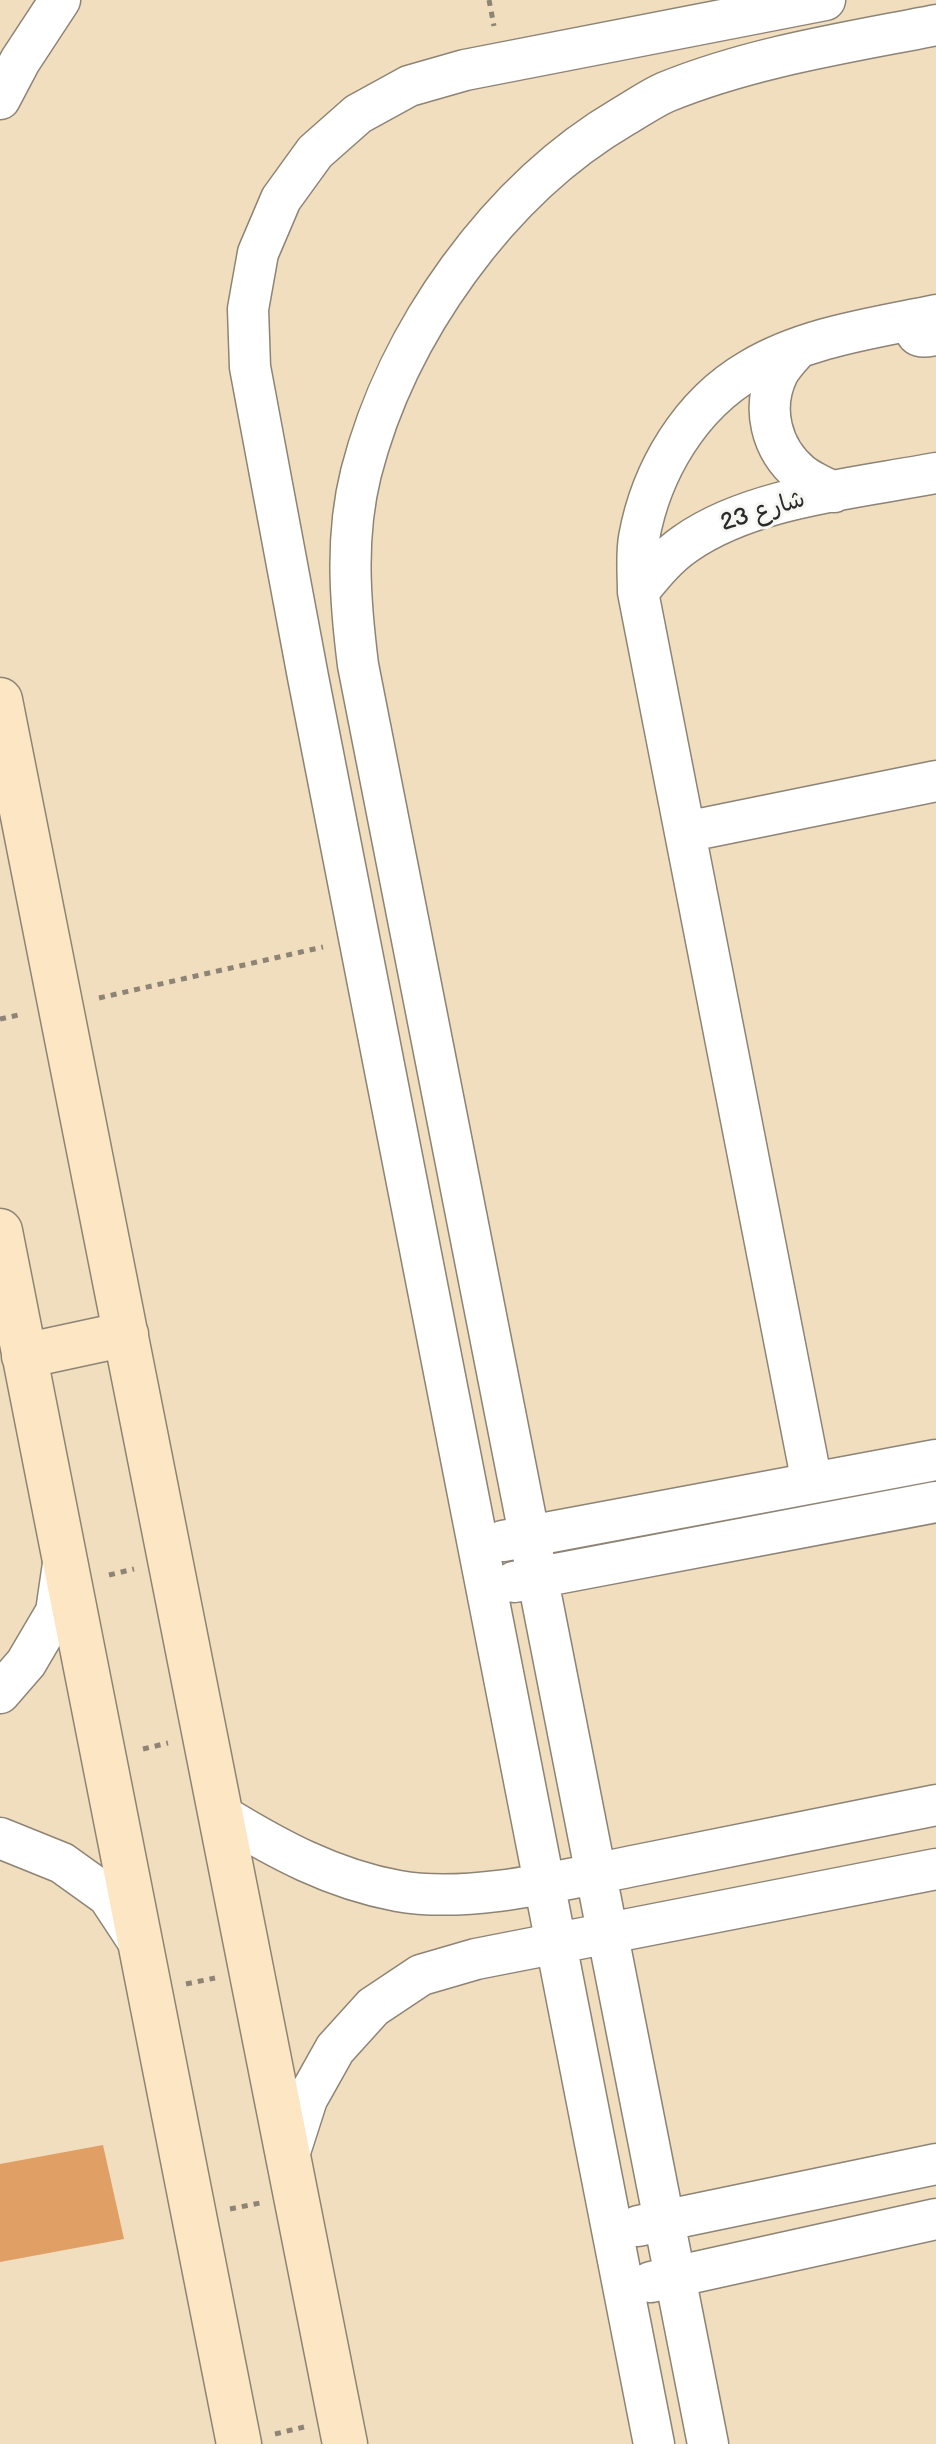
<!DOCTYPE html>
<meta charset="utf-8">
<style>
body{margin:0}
canvas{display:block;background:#f1debf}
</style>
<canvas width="936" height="2444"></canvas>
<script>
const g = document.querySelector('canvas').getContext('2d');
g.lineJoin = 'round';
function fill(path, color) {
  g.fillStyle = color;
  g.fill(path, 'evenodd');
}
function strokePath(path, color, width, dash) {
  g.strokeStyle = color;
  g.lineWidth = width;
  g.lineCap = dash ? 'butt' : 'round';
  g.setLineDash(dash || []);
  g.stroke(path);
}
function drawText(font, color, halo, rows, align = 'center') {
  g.font = font + ' "Balsamiq Sans","Playpen Sans Arabic",sans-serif';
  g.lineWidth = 6;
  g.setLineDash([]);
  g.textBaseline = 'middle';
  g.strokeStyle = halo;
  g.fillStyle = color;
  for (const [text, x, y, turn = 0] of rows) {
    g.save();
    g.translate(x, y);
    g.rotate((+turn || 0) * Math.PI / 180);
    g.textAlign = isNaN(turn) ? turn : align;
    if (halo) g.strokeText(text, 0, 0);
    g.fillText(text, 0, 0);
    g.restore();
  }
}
const building = new Path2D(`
 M103,2145L124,2239L0,2262V2164Z`);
const path = new Path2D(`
 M489,0L494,26
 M99,998L323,947
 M0,1019L23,1014
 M109,1575L134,1569
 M143,1749L168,1743
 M186,1984L215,1978
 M230,2209L260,2203
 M275,2434L304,2427`);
const lane = new Path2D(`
 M901,322C907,344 914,350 936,345`);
const street = new Path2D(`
 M0,99L20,61L60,0
 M798,348C791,356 783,364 778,373C761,408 771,449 801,474C810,481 823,487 834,492
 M638,592C652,575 666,557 685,544C751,497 857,488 936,473
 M685,832L936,781
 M812,1483L638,592C638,575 636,555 639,538C651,471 690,405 750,370C805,337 874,328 936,315
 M503,1541L936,1460
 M514,1582L936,1502
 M0,1693L26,1663L56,1612L63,1564
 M220,1814C277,1849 332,1879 398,1891C471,1904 566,1879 638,1865C737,1845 837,1825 936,1805
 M0,1838L62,1863L108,1896L139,1943
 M288,2158L307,2099L335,2049L373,2007L421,1975L476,1959L936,1869
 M638,2226L936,2164
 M651,2282L936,2219
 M654,2444L308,677L250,367L248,309L258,253L281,199L315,152L358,114L409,86L465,70L825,0
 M708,2444L358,665C350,601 345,537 361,473C397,332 499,189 624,116C638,108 652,98 666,92C752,57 845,43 936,25`);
const secondary = new Path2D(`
 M0,700L345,2444
 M0,1231L239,2444
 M24,1356L126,1334`);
const streetNames = [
 ["شارع 23",763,512,-17]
];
fill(building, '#e09f65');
strokePath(lane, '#8e8475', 23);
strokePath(street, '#8e8475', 43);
strokePath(secondary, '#8e8475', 47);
strokePath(path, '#8e8475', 5, [6, 6]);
strokePath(lane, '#fff', 20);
strokePath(street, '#fff', 40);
strokePath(secondary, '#fce6c4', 44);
drawText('24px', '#2b2b2b', '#f6f6f2', streetNames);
</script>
